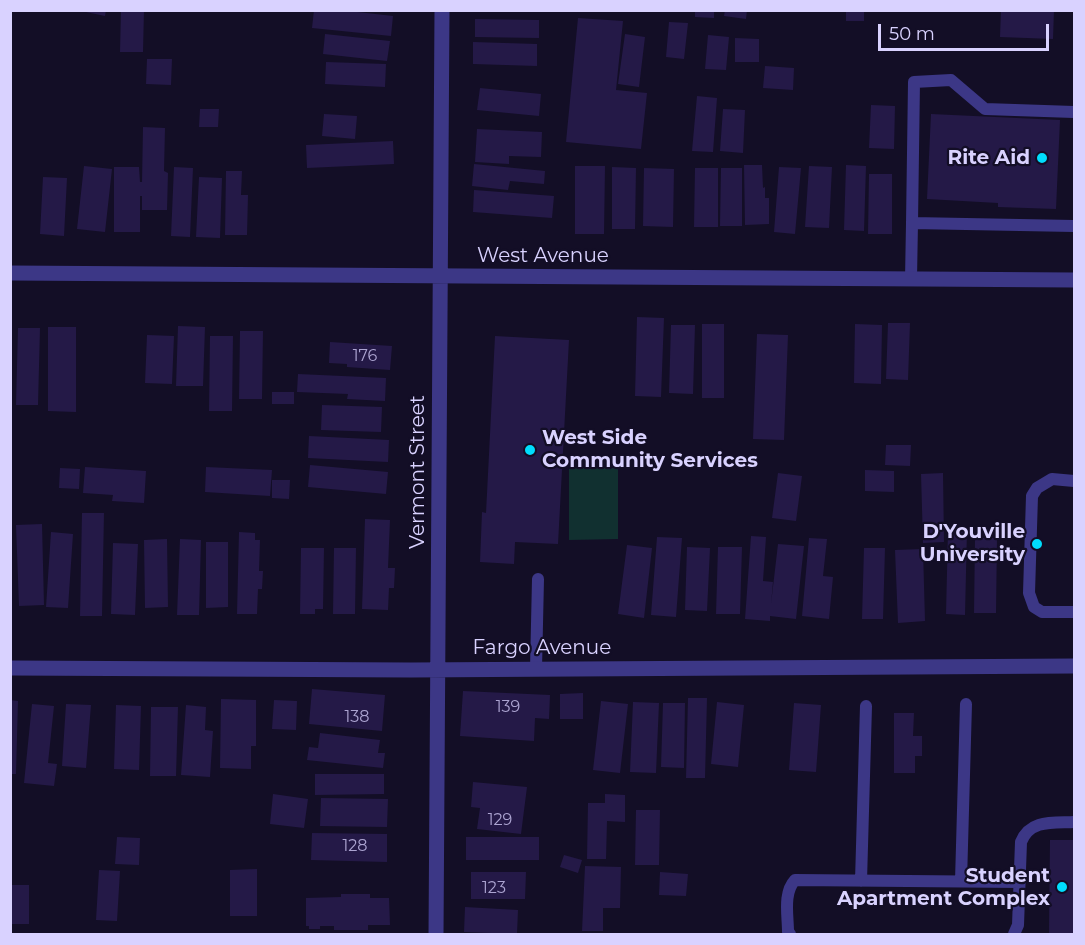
<!DOCTYPE html>
<style>
body{margin:0}
#map{position:relative;width:1085px;height:945px;overflow:hidden;background:#130e26;font-family:Montserrat,sans-serif}
canvas{display:block}
.frame{position:absolute;inset:0;border:12px solid #d9d2ff;pointer-events:none}
.scale{position:absolute;left:878px;top:24px;width:171px;height:27px;box-sizing:border-box;border:3px solid #d9d2ff;border-top:0;padding-left:8px;font-size:18px;line-height:21px;white-space:nowrap;color:#d9d2ff;-webkit-text-stroke:4px #130e26;paint-order:stroke}
</style>
<div id="map">
<canvas width="1085" height="945"></canvas>
<div class="frame"></div>
<div class="scale">50 m</div>
</div>
<script>
const g = document.querySelector('canvas').getContext('2d');
g.lineJoin = 'round';
function fill(path, color) {
  g.fillStyle = color;
  g.fill(path, 'evenodd');
}
function strokePath(path, color, width, dash) {
  g.strokeStyle = color;
  g.lineWidth = width;
  g.lineCap = dash ? 'butt' : 'round';
  g.setLineDash(dash || []);
  g.stroke(path);
}
function drawText(font, color, halo, rows, align = 'center') {
  g.font = font + ' Montserrat,sans-serif';
  g.lineWidth = 4.5;
  g.setLineDash([]);
  g.textBaseline = 'middle';
  g.strokeStyle = halo;
  g.fillStyle = color;
  for (const [text, x, y, turn = 0] of rows) {
    g.save();
    g.translate(x, y);
    g.rotate((+turn || 0) * Math.PI / 180);
    g.textAlign = isNaN(turn) ? turn : align;
    if (halo) g.strokeText(text, 0, 0);
    g.fillText(text, 0, 0);
    g.restore();
  }
}
const green = new Path2D(`
 M569,468H618V539L569,540Z`);
const building = new Path2D(`
 M87,10H106L105,16L86,12Z
 M121,10H144L143,52H120Z
 M314,10H340L393,16L391,36L312,28Z
 M695,10H714V18L695,17Z
 M725,10H747L746,19L724,16Z
 M846,10H864V21H846Z
 M1001,10H1054L1053,39L1000,37Z
 M578,18L623,21L616,90L647,93L641,149L566,142Z
 M475,19L539,20V38L475,37Z
 M669,22L688,23L684,59L666,57Z
 M325,34L390,41L387,61L323,54Z
 M625,34L645,37L639,87L618,84Z
 M708,35L729,37L726,70L705,69Z
 M735,38L759,39V62H735Z
 M473,42L537,44V66L473,64Z
 M147,59H172L171,85L146,84Z
 M326,62L386,64L385,87L325,84Z
 M765,66L794,68L793,90L763,88Z
 M480,88L541,94L539,116L477,110Z
 M697,96L717,98L713,152L692,151Z
 M871,105L895,106L894,149L869,148Z
 M200,109H219L218,127H199Z
 M723,109L745,110L743,153L720,151Z
 M324,114L357,116L355,139L322,136Z
 M931,114L1060,120L1056,209L998,207V203L927,199Z
 M143,127L165,128L164,171L168,173L167,210H142V196H140V232H114V167H139L140,182H142Z
 M477,129L542,132L541,157L509,156V164L475,162Z
 M393,141L394,164L307,168L306,145Z
 M474,164L545,171L544,184L510,181L508,190L472,186Z
 M744,165H762L763,188L765,187V198H769V224L745,225Z
 M846,165L866,166L864,231L844,230Z
 M84,166L112,169L105,232L77,229Z
 M575,166H605L604,234H575Z
 M809,166L832,167L829,228L805,227Z
 M174,167L193,168L190,237L171,236Z
 M612,167L636,168L635,229H612Z
 M779,167L801,168L795,234L774,232Z
 M644,168L674,169L673,227L643,226Z
 M695,168H718V227H694Z
 M721,168H742V226H720Z
 M226,171H242L241,195H248L247,235H225Z
 M869,174H892V234H868Z
 M43,177L67,178L64,236L40,234Z
 M199,177L222,178L220,238L196,237Z
 M474,190L554,196L552,218L473,212Z
 M637,317L664,318L661,397L635,396Z
 M888,323H910L908,380L886,379Z
 M702,324H724V398H702Z
 M855,324L882,325L881,384L854,383Z
 M671,325H695L693,394L669,393Z
 M178,326L205,327L203,386H176Z
 M48,327H76V412L48,411Z
 M18,328H40L38,405H16Z
 M240,331H263L262,399H239Z
 M757,334L788,335L784,440L753,439Z
 M147,335L174,336L172,384L145,383Z
 M210,336H233L232,411H209Z
 M495,336L569,340L558,544L515,542L514,564L480,562L482,512L486,513Z
 M330,342L392,346L390,370L347,367V364L329,363Z
 M298,374L386,378L385,401L347,399L348,394L297,392Z
 M272,392H294V404H272Z
 M322,405L382,407L381,432L321,430Z
 M309,436L389,440L388,462L308,458Z
 M886,445H911L910,466L885,465Z
 M310,465L388,472L386,494L308,487Z
 M85,467L146,471L144,503L112,501L113,495L83,493Z
 M206,467L272,470L270,496L205,492Z
 M60,468L80,469L79,489L59,488Z
 M865,470L894,471V492L865,491Z
 M778,473L802,476L796,521L772,518Z
 M943,473L944,542L923,543L921,474Z
 M272,480H290L289,499L272,498Z
 M82,513H104L102,616H80Z
 M365,519L390,520L388,568H395L394,588H389L388,610L362,609Z
 M42,524L44,605L19,606L16,525Z
 M948,530H967L965,615L946,614Z
 M51,532L73,534L68,608L46,607Z
 M239,532L255,533V540H260L259,571H263L262,589H258L257,614H237Z
 M751,536L766,537L763,581L773,582L771,604L778,544L804,546L796,619L770,616V621L745,619Z
 M657,537L682,538L676,617L651,615Z
 M809,538L827,539L823,576L833,577L829,619L802,616Z
 M975,538H997L996,613H974Z
 M167,539L168,607L145,608L144,540Z
 M180,539L201,540L199,615H177Z
 M206,542H228V607L206,608Z
 M113,543L138,544L135,615L111,614Z
 M627,545L652,548L644,618L618,614Z
 M687,547L710,548L707,611L685,610Z
 M718,547H742L740,614H716Z
 M301,548H324L323,609H315V614H300Z
 M334,548H356L355,614H333Z
 M864,548H885L883,619H862Z
 M923,549L925,621L898,623L895,550Z
 M312,689L385,695L382,731L309,724Z
 M463,691L550,695L549,719L535,718L534,741L460,736Z
 M583,693V719H560V694Z
 M688,698H707L705,778H686Z
 M221,699L256,700V746H251V769L220,768Z
 M10,700L18,701L16,774H10Z
 M274,700L297,701L296,730L272,729Z
 M601,701L628,704L620,773L593,770Z
 M633,702L659,703L656,773L630,772Z
 M717,702L744,705L738,767L711,764Z
 M663,703H685L684,768L661,767Z
 M794,703L821,705L816,772L789,770Z
 M32,704L54,706L48,763L57,764L54,786L24,783Z
 M66,704L91,705L86,768L62,766Z
 M116,705L141,706L139,770L114,769Z
 M186,705L206,707L205,730L213,731L210,777L181,775Z
 M151,707H178L176,776H150Z
 M894,713H914L913,736H922V756H915V773H894Z
 M320,733L380,740L378,753H385L383,768L307,760L309,747L318,748Z
 M315,774H384V794L315,795Z
 M473,782L527,787L521,834L477,829L480,808L471,807Z
 M273,794L308,799L304,828L270,824Z
 M605,794L625,795V822L607,821L606,859H587L588,803H605Z
 M321,798L388,799L387,827L320,826Z
 M636,810H660L659,865H635Z
 M312,833L387,834V862L311,860Z
 M117,837L140,838L139,865L115,864Z
 M466,837H539V860H466Z
 M1050,840H1074V934H1049Z
 M564,855L582,860L578,873L560,867Z
 M585,866L621,867L620,908H603V931H582Z
 M257,869V916H230V870Z
 M99,870L120,871L117,921L96,920Z
 M471,872H526L525,899H471Z
 M660,872L688,874L686,896L659,895Z
 M10,885H29V924H10Z
 M341,894H370V898H389L390,925H368V930H334V926H320V929H309V926H306V898L341,897Z
 M465,907L518,910L517,934L464,932Z`);
const lane = new Path2D(`
 M912,223L914,82L951,80L985,109L1074,112
 M911,279L912,223L1074,226
 M1074,481L1052,479L1037,488L1032,496L1029,593L1034,607L1042,612H1074
 M536,669L538,579
 M861,881L866,706
 M961,881L966,704
 M790,934L788,932C788,915 783,893 795,880L1020,882
 M1014,934L1018,925L1021,842C1030,819 1054,823 1074,822`);
const street = new Path2D(`
 M10,273L1074,280
 M10,668L411,670L1074,666
 M436,934L442,10`);
const markers = [
 [1042,158,6,"#00ddfd"],
 [530,450,6,"#00ddfd"],
 [1037,544,6,"#00ddfd"],
 [1062,887,6,"#00ddfd"]
];
const numberNames = [
 ["176",365,356],
 ["139",508,707],
 ["138",357,717],
 ["129",500,820],
 ["128",355,846],
 ["123",494,888]
];
const poiNames = [
 ["Rite Aid",1030,158],
 ["West Side",542,438,"left"],
 ["Community Services",542,461,"left"],
 ["D'Youville",1025,532],
 ["University",1025,555],
 ["Student",1050,876],
 ["Apartment Complex",1050,899]
];
const streetNames = [
 ["West Avenue",543,256],
 ["Vermont Street",418,472,-90],
 ["Fargo Avenue",542,648]
];
fill(green, '#113030');
fill(building, '#241947');
strokePath(lane, '#3c3786', 12);
strokePath(street, '#3c3786', 15);
for (const [x, y, r, color] of markers) {
  const dot = new Path2D();
  dot.arc(x, y, r, 0, 2 * Math.PI);
  g.fillStyle = color;
  g.fill(dot);
  strokePath(dot, '#130e26', 2);
}
drawText('16px', '#aca4d1', null, numberNames);
drawText('bold 20px', '#d9d2ff', '#130e26', poiNames, 'right');
drawText('20px', '#d9d2ff', '#130e26', streetNames);
</script>
